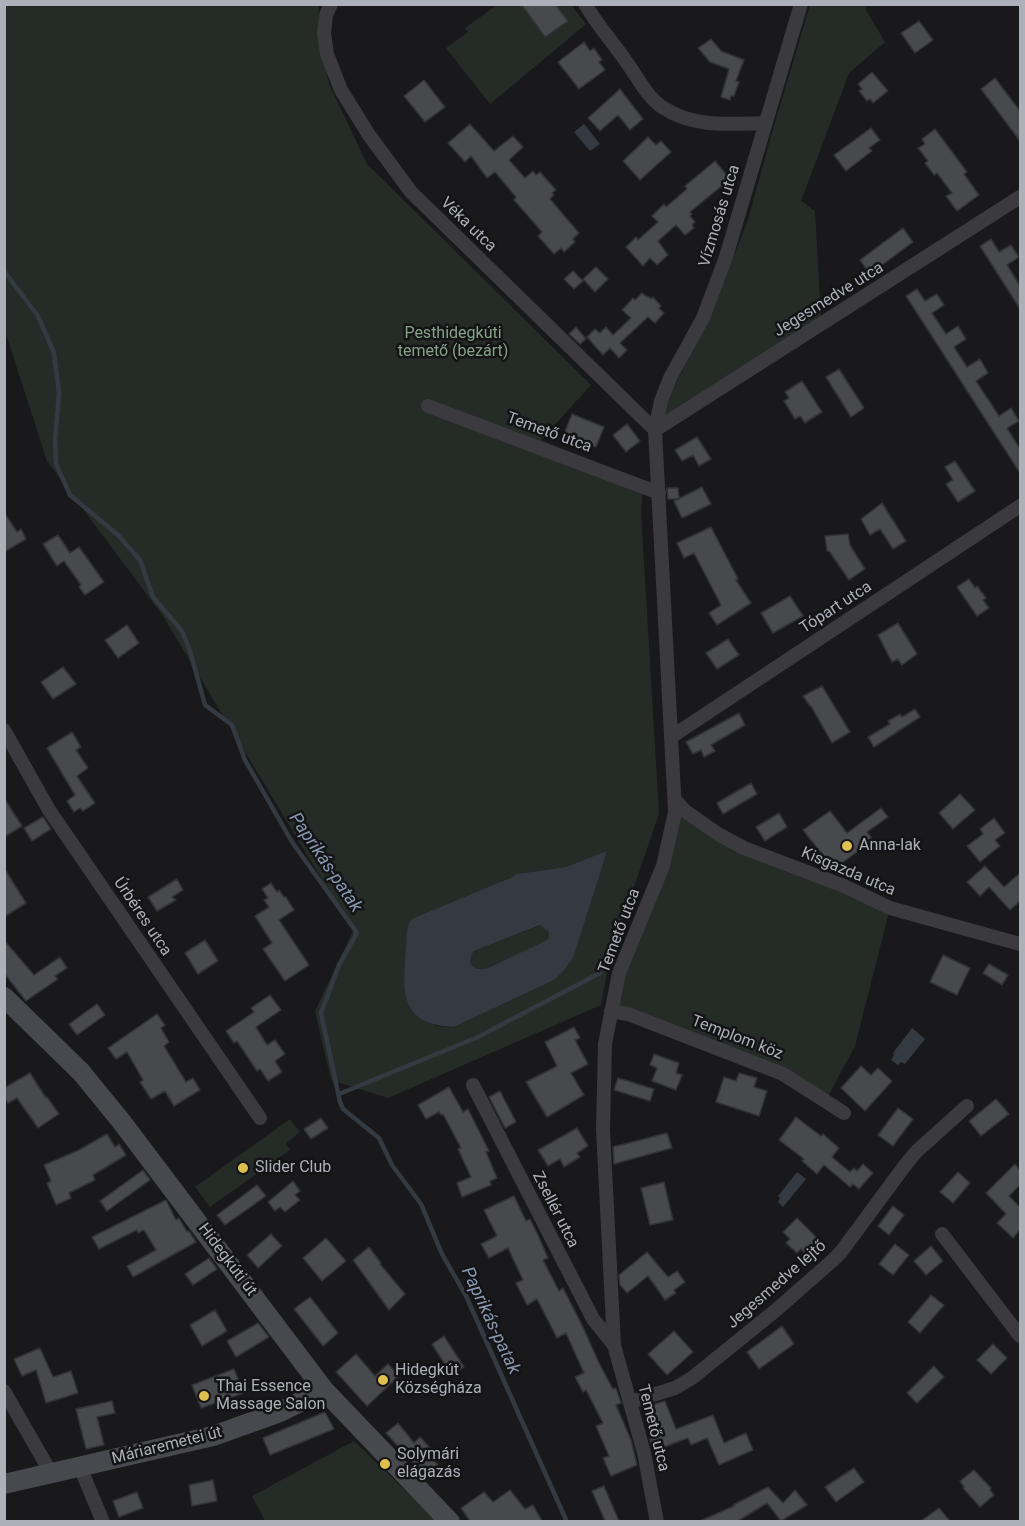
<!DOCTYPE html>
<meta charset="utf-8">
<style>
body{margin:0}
#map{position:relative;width:1025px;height:1526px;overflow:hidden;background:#19191b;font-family:Roboto,sans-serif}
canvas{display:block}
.frame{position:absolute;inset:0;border:6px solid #adafb9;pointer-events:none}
</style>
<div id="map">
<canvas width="1025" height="1526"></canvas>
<div class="frame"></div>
</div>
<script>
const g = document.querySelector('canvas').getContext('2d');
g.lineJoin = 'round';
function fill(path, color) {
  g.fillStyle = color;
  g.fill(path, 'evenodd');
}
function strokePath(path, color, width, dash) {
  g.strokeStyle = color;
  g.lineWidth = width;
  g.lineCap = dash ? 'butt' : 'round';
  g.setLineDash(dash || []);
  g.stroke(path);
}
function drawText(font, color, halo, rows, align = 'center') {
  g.font = font + ' Roboto,sans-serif';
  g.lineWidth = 5;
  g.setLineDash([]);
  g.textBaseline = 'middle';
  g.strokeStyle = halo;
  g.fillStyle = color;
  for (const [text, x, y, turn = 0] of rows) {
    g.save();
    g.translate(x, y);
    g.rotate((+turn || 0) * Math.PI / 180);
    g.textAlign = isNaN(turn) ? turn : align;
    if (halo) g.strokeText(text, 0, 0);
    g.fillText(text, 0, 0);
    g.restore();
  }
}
const green = new Path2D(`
 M4,5H319L318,30L329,84L367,164L591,385L541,440L643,481L641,512L659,814L610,956L601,1005L388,1098L331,1080L315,1011L353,931L163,616L47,461L5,331ZM607,852L554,980L454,1027L437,1026L415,1014L407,948V931L517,874L566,867Z
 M497,5H571L586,24L490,104L446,48L468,32L465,28Z
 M810,5H866V10L885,42L849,73L801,201L815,211L821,320L667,425L659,415L709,320L748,220L771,136Z
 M675,812L718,834L890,908L855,1046L826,1100L783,1074L611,1011Z
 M541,925L550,932L549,938L546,941L488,968C474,972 465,964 474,951Z
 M290,1119L300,1132L286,1143L290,1150L210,1207L195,1187Z
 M354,1441L437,1521H265L252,1496Z`);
const water = new Path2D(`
 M584,124L600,144L590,151L574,132Z
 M607,851L573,958L565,969L554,980L454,1027C389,1024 406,977 407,931L409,923L412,919L510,878L517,874L566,867ZM540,925L549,932V938L545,941L488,968C474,972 465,964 474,951Z
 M912,1028L925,1039L905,1064L901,1062L898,1065L891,1060L894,1055L893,1053Z
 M797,1172L806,1179L783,1207L778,1202L780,1198L778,1196Z`);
const stream = new Path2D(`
 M4,271L38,316L54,353L59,393L55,441L56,464L70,495L118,535L140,560L153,597L182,631L190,651L205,705L232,725L245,760L292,842L357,933L339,965L321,1013L340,1102L343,1109L379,1138L392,1165L421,1204L442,1254L466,1296L567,1522
 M339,1094L478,1037L600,973`);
const building = new Path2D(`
 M521,4H555L568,21L545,37Z
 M919,21L933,40L915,53L901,33Z
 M711,39L721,51L744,60L736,81L739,82L734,96H731L730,100L721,97L729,69L710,62L698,48Z
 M584,42L590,51L594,48L602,60L599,62L605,70L579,89L558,62Z
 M872,72L888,91L873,103L870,99L867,101L859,91L862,89L858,84Z
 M995,78L1020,111V141L981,89Z
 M424,80L445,107L425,122L404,96Z
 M620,89L643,119L630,130L618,115L600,131L588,118Z
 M470,124L494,151L513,136L523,147L509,160L525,178L533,171L536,175L540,172L556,190L552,193L554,195L550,199L579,233L573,239L575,242L564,252L561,248L554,254L538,236L542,232L514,200L516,197L495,172L487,178L471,156L465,162L448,143Z
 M871,128L880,140L869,148L872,151L846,171L834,155Z
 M935,129L967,172L964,174L979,195L957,211L946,196L952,193L937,173L934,175L925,163L928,161L918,148L925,144L922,139Z
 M648,137L656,145L661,141L671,152L640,180L623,161Z
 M715,161L730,179L690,212L692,214L690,216L695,222L692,225L694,228L685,235L676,225L658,241L668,255L657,265L650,258L643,266L626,247L636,237L638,240L658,222L652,216L664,204L666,207L687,189L685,186Z
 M903,228L913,242L870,274L860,260Z
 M991,239L999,252L1011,245L1019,257L1007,265L1020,286V309L980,246Z
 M596,267L608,279L595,292L583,279Z
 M573,271L583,281L574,289L564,279Z
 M917,289L925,301L937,294L944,305L932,313L946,334L958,326L966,339L954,347L967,367L980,359L988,373L976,381L999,416L1011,408L1019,421L1007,428L1020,449V473L906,296Z
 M642,293L647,297L648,296L651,299L653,297L661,306L659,308L664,313L655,323L648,317L620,343L627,350L619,358L610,348L603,355L587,337L595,329L600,333L606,327L613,335L631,318L622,310L633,298L635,300Z
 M576,327L586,339L580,344L569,334Z
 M839,369L864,408L851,417L826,377Z
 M802,381L822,412L805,423L800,416L795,419L784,401L789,398L785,392Z
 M572,414L604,427L596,447L564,434Z
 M627,424L640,441L626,452L613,435Z
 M697,437L711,459L699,466L693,455L682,461L675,450Z
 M955,461L975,491L958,502L946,484L953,480L945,467Z
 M702,487L711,504L682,518L674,501Z
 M667,488H678L679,499H668Z
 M882,503L906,541L893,549L880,529L870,535L861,519Z
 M4,512L17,532L21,529L26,539L4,552Z
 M711,527L738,579L736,580L751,603L717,625L709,613L721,605L694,553L684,558L677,543Z
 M848,534L850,545L865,569L849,580L829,551H827L825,536Z
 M58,535L70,553L79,547L104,582L85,595L79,587L81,585L64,561L57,566L43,544Z
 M969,579L975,588L977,586L986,598L983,600L989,608L977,616L957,587Z
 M790,596L803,616L773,633L761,613Z
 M898,623L917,654L902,665L898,659L892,662L878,635Z
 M127,625L139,643L118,658L105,640Z
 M728,639L739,655L717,669L706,653Z
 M63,667L76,684L53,699L41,682Z
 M822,686L850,732L832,743L811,706H810L803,696Z
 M915,709L920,717L874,747L868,737L890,724L888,721L900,714L902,717Z
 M739,713L745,725L711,745L715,751L704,757L701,750L693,754L686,742Z
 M72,732L81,747L76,750L88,768L77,776L95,803L83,811L80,808L74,812L67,801L75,795L47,748Z
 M751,783L757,794L723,814L717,803Z
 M960,794L975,810L953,829L939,813Z
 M4,798L22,826L4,837Z
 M881,808L888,817L867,832L873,840L834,869L803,830L830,811L847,833Z
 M779,813L787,827L765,841L756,827Z
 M43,817L51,829L32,841L24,828Z
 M994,818L1005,833L995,840L1000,846L980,862L967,846L983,834L980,829Z
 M985,866L1004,887L1020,873V901L1010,910L989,887L980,896L967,882Z
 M4,868L26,903L4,917Z
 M177,879L183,890L172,897L176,900L157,911L148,897Z
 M271,883L277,892L279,890L284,897H286L294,910L279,920L309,965L285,981L263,949L272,943L255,916L269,907L264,900L268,898L262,889Z
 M4,940L34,975L60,957L67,968L55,976L58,979L26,1001L4,973Z
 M205,940L218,961L198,974L185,953Z
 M943,955L970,968L957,995L930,982Z
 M989,964L1008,975L1002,985L983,973Z
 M270,995L281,1010L256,1027L267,1045L275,1040L285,1054L275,1061L282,1072L268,1081L260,1069L257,1071L237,1041L234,1043L226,1031L254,1012L251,1008Z
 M97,1004L105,1015L77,1035L69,1024Z
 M157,1014L165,1025L161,1028L169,1042L164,1046L186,1082L193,1078L200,1090L174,1106L165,1091L151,1099L140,1082L143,1080L127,1052L116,1059L108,1048Z
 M574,1027L580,1038L575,1040L588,1064L571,1073L584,1095L547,1117L526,1082L557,1066L545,1042Z
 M654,1054L679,1063L676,1073L682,1075L676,1090L652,1081L657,1068L650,1065Z
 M861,1066L871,1075L878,1068L892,1081L865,1111L841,1088Z
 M30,1073L46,1098L47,1097L59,1114L38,1128L17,1098L8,1103L4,1097V1088Z
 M739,1073L757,1078L754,1087L767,1091L759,1116L716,1102L724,1077L736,1081Z
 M618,1078L654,1089L650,1101L614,1090Z
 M449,1087L463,1112L468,1109L489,1151L486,1152L497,1178L490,1181L491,1185L462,1197L457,1183L471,1177L458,1149L461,1148L443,1114L441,1115L439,1112L426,1119L418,1105Z
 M500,1091L516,1122L505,1128L489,1097Z
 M996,1099L1009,1114L981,1136L969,1121Z
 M898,1108L913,1119L893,1146L878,1135Z
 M796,1117L821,1136L823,1134L839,1148L832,1157L850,1172L854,1168L857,1171L863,1164L873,1173L859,1189L853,1184L850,1187L824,1165L817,1174L802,1161L804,1159L779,1140Z
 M321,1118L328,1128L311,1139L304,1129Z
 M577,1128L588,1146L577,1153L580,1157L564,1167L560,1159L548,1166L538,1150Z
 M667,1133L672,1148L614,1164L613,1147Z
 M107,1134L115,1147L119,1144L126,1155L93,1175L95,1180L69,1193L71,1198L56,1205L47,1183L51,1181L44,1165L79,1150Z
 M1015,1164L1020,1170V1185L1009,1196L1020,1207V1230L1013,1238L997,1223L1006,1214L986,1193Z
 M143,1170L150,1180L107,1211L100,1201Z
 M958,1172L970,1183L953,1203L940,1192Z
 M293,1181L300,1191L295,1195L300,1200L285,1212L280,1207L275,1211L268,1202Z
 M664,1182L673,1220L650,1225L641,1188Z
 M257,1185L266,1196L225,1225L217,1215Z
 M514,1196L526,1221L530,1219L537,1233L548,1258L543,1260L559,1291L563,1288L582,1325L600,1365L613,1389L616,1388L621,1403L616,1405L631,1440L637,1465L611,1476L603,1458L609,1456L596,1426L603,1423L586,1390L583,1392L575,1377L584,1373L566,1333L557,1338L537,1299L527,1305L516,1283L523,1280L508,1248L489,1258L481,1244L497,1236L484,1210Z
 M166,1200L176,1220L179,1218L187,1232L189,1231L196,1242L133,1277L127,1266L156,1250L144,1230L138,1233L137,1230L99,1249L92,1237Z
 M893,1206L904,1215L889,1235L878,1226Z
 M797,1218L822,1243L809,1257L801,1249L797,1253L786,1243L790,1239L783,1232Z
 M271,1234L282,1246L258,1268L247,1255Z
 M326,1238L346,1261L322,1281L303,1258Z
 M895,1244L909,1255L893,1275L879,1264Z
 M931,1246L943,1261L926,1275L914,1261Z
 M369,1247L381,1263L380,1264L405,1294L389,1310L353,1260Z
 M647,1252L668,1277L677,1271L685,1282L674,1290L676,1293L665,1300L648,1276L627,1293L620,1285L619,1275Z
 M209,1258L217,1269L193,1285L185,1274Z
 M931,1295L944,1305L920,1333L908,1322Z
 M310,1297L338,1333L323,1346L294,1309Z
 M215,1310L227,1331L202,1346L190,1325Z
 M258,1323L269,1337L236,1357L227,1341Z
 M782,1326L794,1344L759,1369L747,1352Z
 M674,1331L693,1352L667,1375L648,1354Z
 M444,1336L464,1367L452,1375L432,1344Z
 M993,1344L1007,1358L991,1374L977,1360Z
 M40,1348L53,1377L71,1371L78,1393L46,1403L36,1370L22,1376L14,1359Z
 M356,1354L375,1376L388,1364L399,1376L367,1406L336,1372Z
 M934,1366L944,1377L917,1403L907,1393Z
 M234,1369L244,1393L201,1408L192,1385Z
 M112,1401L115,1413L97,1417L104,1445L86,1449L76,1409Z
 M665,1401L676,1429L713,1415L724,1443L746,1433L753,1450L719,1465L707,1438L691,1445L688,1438L653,1451L650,1439L656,1437L645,1407Z
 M325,1412L334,1429L270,1455L263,1438Z
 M398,1423L414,1443L420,1437L432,1450L428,1454L438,1465L426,1477L386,1433Z
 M854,1468L864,1482L836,1502L825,1487Z
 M974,1470L991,1488L990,1490L994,1495L980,1507L963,1488L964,1487L960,1481Z
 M213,1480L217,1501L192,1506L189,1485Z
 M604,1486L619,1521H605L592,1491Z
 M768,1487L783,1503L795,1490L807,1505L781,1521L767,1503L738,1521H700L734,1506L733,1505Z
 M510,1490L525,1509L533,1505L542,1521H470L461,1508L484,1492L493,1502Z
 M137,1492L143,1508L119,1517L113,1501Z
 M939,1508L950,1521H921Z`);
const street = new Path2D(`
 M331,4L326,15L324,33L327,54L341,90L369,135L411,192L655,430
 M585,4C597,25 612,41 625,60C637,76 646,96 662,107C693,128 730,124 765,123
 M428,406L659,493
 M655,430L1020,197
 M4,730L49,810L260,1118
 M671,737L1020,506
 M676,801L685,811L718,834L744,848L844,886L890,908L1020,944
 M611,1011L628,1014L783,1074L844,1113
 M473,1085L593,1319L614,1345
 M942,1234L1020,1336
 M4,1391L51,1473
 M630,1402L675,1388L692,1378L775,1311L832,1261L841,1252L906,1164L917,1151L967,1106
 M80,1467L103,1522
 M657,1522L644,1453L614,1345L603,1129L605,1044L619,973L663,866L675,812L655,430L661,401L670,378L703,318L726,257L801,4`);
const secondary = new Path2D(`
 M4,997L81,1072L121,1121L324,1390L450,1522
 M4,1484L213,1436L280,1412L324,1390`);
const markers = [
 [847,846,6,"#dfbf4d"],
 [243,1168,6,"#dfbf4d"],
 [383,1380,6,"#dfbf4d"],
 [204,1396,6,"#dfbf4d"],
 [385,1464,6,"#dfbf4d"]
];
const streetNames = [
 ["Vízmosás utca",720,216,-73],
 ["Véka utca",468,225,44],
 ["Jegesmedve utca",829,300,-32],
 ["Temető utca",549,433,20],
 ["Tópart utca",836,608,-33],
 ["Kisgazda utca",848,872,23],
 ["Úrbéres utca",142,917,56],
 ["Temető utca",620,931,-69],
 ["Templom köz",737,1038,21],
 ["Zsellér utca",555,1210,63],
 ["Hidegkúti út",227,1260,53],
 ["Jegesmedve lejtő",777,1285,-41],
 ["Temető utca",653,1428,76],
 ["Máriaremetei út",167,1446,-14]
];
const parkNames = [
 ["Pesthidegkúti",453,334],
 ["temető (bezárt)",453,352]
];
const poiNames = [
 ["Anna-lak",859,846],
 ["Slider Club",255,1168],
 ["Hidegkút",395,1371],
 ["Községháza",395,1389],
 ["Thai Essence",216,1387],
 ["Massage Salon",216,1405],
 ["Solymári",397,1455],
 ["elágazás",397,1473]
];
const waterNames = [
 ["Paprikás-patak",325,863,56],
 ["Paprikás-patak",490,1321,65]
];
fill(green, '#252c27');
fill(water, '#343a42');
strokePath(stream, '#343a42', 4.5);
fill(building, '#48494d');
strokePath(building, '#333336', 1.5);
strokePath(street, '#3a3a3f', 14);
strokePath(secondary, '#48494f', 20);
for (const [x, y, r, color] of markers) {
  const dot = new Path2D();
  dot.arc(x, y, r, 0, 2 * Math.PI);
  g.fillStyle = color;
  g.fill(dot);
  strokePath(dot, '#141416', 2);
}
drawText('16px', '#adafb9', '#141416', streetNames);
drawText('16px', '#86a28b', '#141416', parkNames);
drawText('16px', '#adafb9', '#141416', poiNames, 'left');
drawText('italic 18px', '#8898b0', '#141416', waterNames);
</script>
